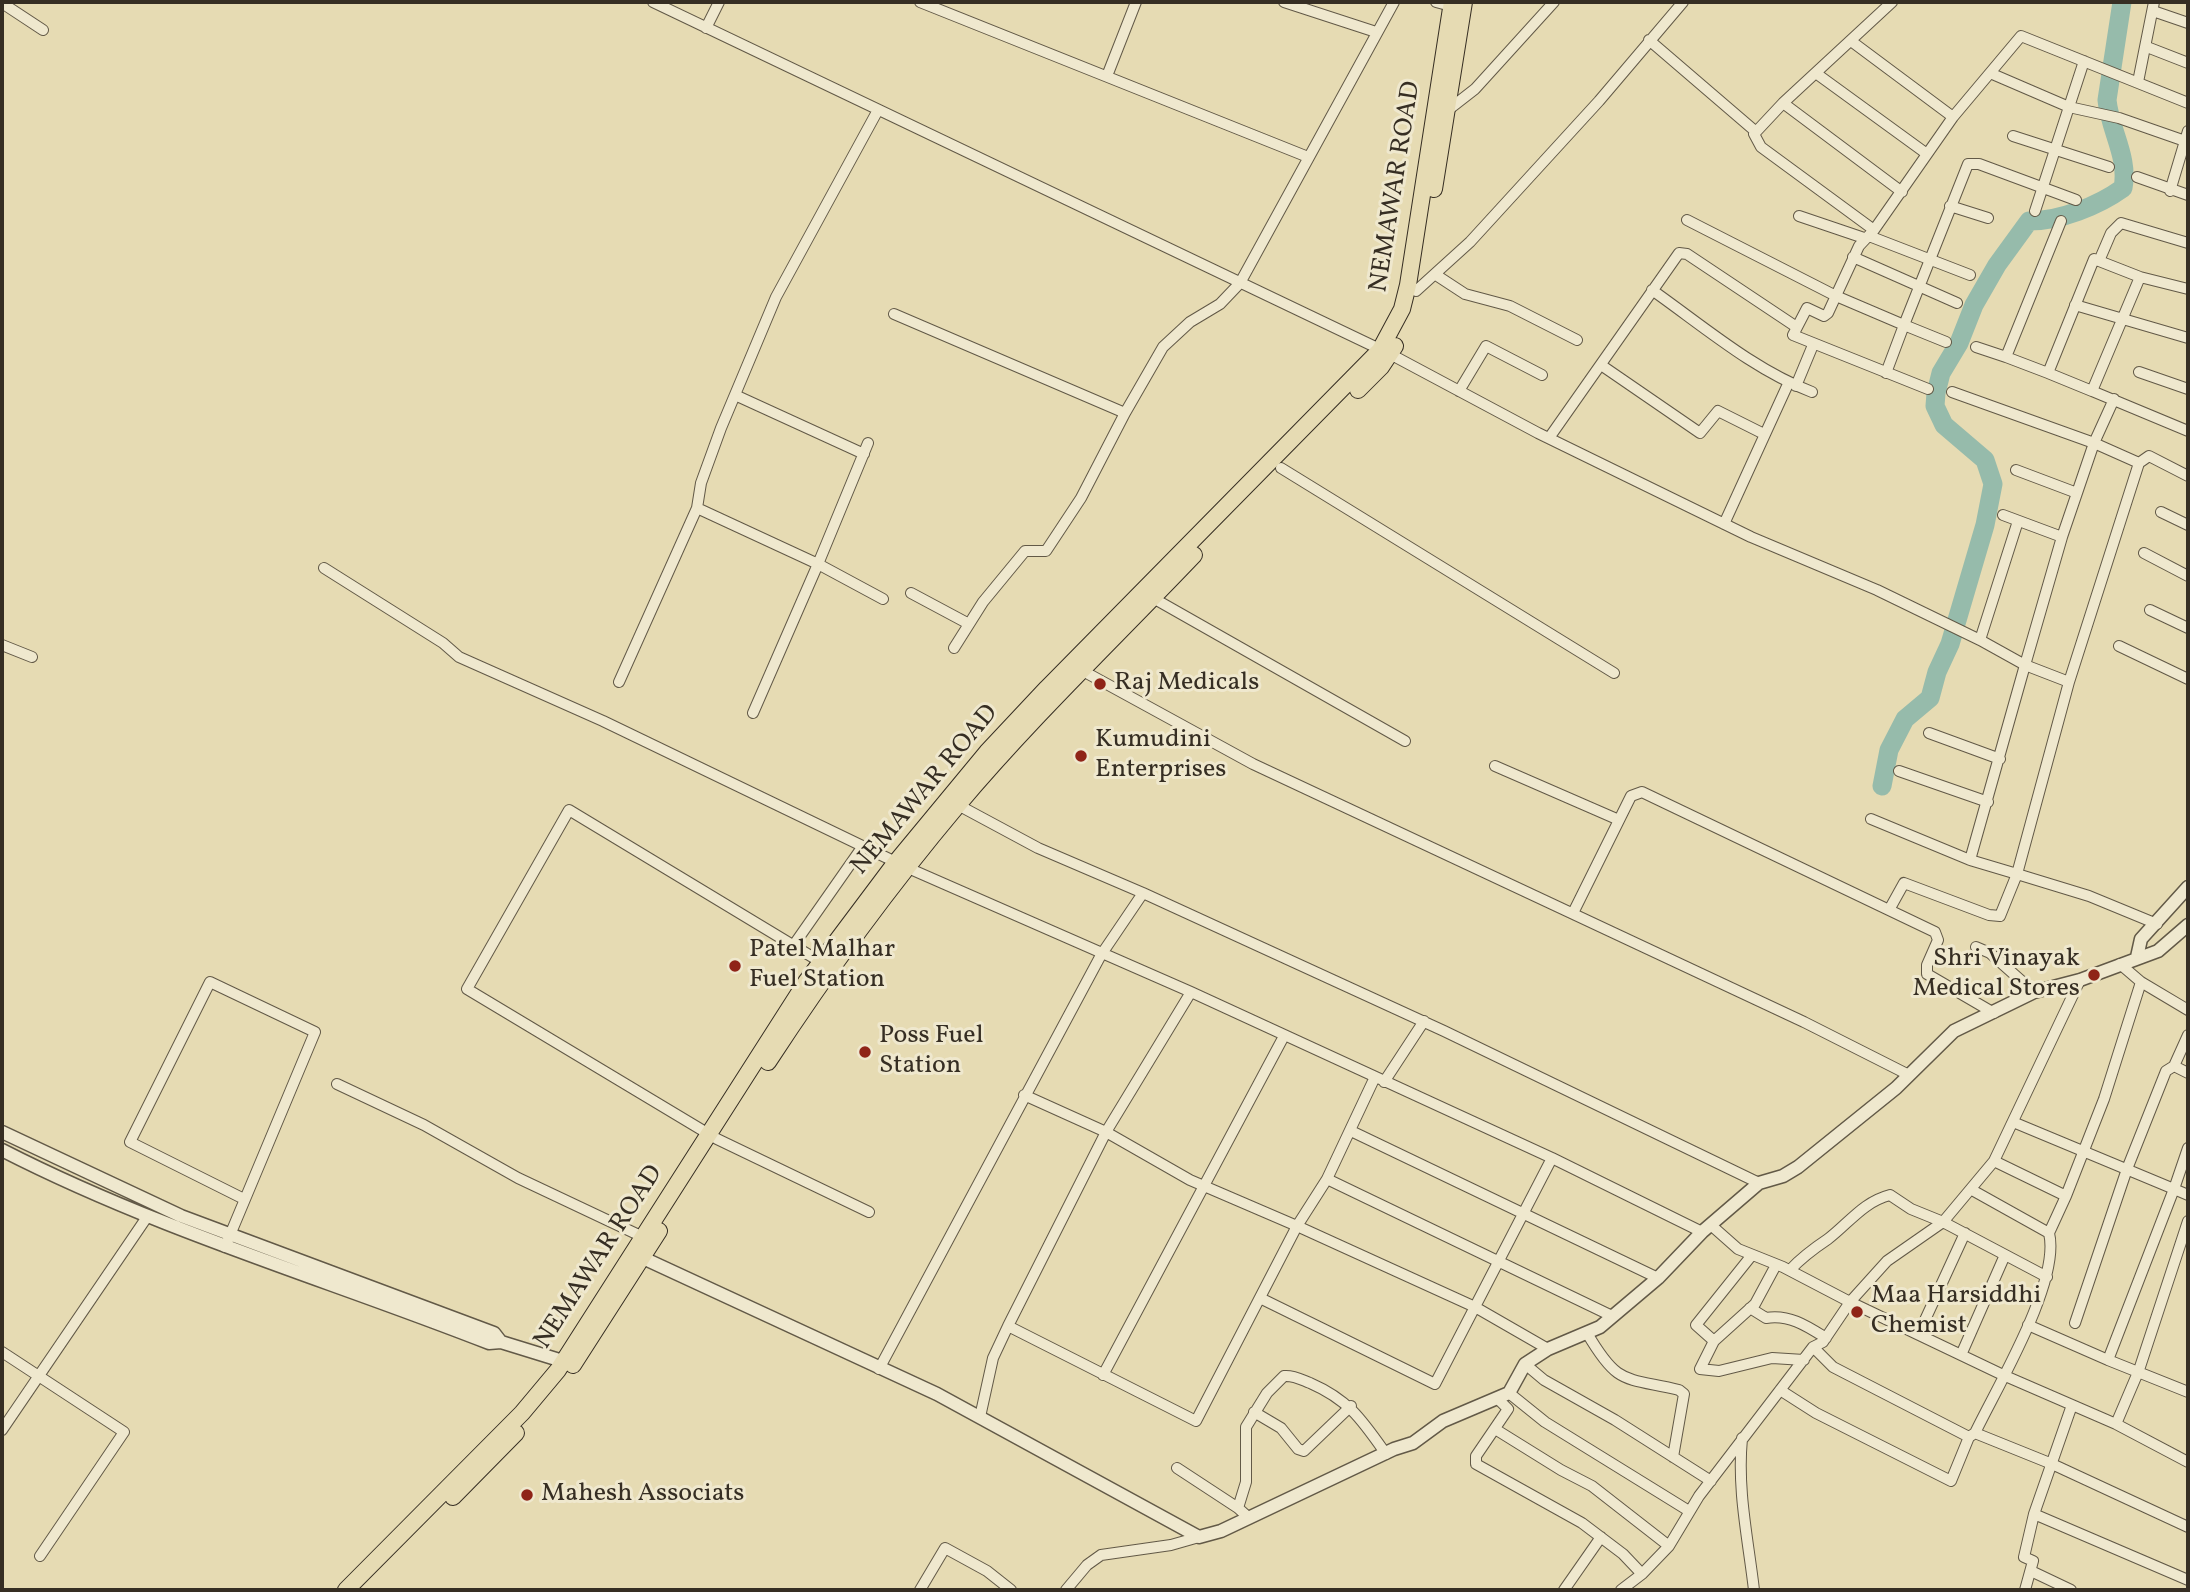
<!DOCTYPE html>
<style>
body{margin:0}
#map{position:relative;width:2190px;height:1592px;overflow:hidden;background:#e6dbb3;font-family:Vollkorn,serif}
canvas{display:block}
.frame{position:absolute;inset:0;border:4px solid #362e23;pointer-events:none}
</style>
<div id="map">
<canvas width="2190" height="1592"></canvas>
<div class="frame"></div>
</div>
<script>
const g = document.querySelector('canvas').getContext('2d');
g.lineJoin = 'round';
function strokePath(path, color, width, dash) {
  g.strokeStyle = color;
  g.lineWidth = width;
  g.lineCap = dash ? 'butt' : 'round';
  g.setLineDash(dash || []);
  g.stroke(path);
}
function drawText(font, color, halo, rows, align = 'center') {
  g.font = font + ' Vollkorn,serif';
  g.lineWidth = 6;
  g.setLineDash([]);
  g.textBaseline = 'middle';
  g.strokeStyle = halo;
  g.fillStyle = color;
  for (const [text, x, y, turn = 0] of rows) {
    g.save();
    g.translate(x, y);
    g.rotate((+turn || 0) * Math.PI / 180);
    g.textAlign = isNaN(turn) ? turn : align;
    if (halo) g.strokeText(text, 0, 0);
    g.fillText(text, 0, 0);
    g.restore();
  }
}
const river = new Path2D(`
 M1882,786L1889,750L1905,719L1930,698L1937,672L1950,644L1985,525L1993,484L1985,460L1944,425L1935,406L1936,393L1941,373L1959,343L1974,305L1997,265L2029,221C2060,221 2098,206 2123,188C2129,157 2110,131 2107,100L2122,2`);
const minor = new Path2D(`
 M653,2L1390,354L1538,433L1751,537L1877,590L1980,640L2018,521
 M920,2L1308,157
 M1284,2L1376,32
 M1436,2L1451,6
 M1892,2L1783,103L1754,134L1761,147L1874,230L1953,117L2021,36L2188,103
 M2,3L43,30
 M2153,11L2188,23
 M706,28L719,2
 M1649,40L1755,131
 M1851,41L1953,117
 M2147,47L2188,63
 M1990,73L2069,107L2119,118L2185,141
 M1817,74L1927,154
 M1107,76L1136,2
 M2138,82L2154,2
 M1783,103L1902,192
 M1448,110L1475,89L1554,2
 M2013,136L2109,167
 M2137,177L2188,195
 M2170,191L2188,131
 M1950,206L1988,218
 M2035,211L2084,61
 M1799,216L1864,238
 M1687,220L1836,296L1904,325L1886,373
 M2061,221L2006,357L2048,373L2094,259L2140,277L2188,289
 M1874,230L1859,246L1828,313L1824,316L1807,308L1793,335L1928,389
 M1869,236L1970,275
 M1853,257L1957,303
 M2099,261L2111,233L2121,223L2188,243
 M1436,275L1465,294L1510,306L1577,340
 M1652,290C1703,326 1754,370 1812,392
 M1416,291L1470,242L1599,101L1683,2
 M2075,305L2188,338
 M894,314L1125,413
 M1946,342L1904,325L1968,164H1979L2076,200
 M1976,347L2006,357
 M1601,365L1700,433L1718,411L1764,434
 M2139,372L2188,389
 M2048,373L2092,391L2140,277
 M1796,386L1813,345
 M1459,391L1486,346L1542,375
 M2092,391L2188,431
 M1952,392L2094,443L2077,493L2016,470
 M735,395L864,454
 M2114,399L2094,443L2139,463L2149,456L2188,476
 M1549,438L1679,253L1687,254L1795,326
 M868,443L818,564L697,508L701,483L721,428L776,297L878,110
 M1281,468L1614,673
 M2161,512L2188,525
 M2003,515L2062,537L2077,493
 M1724,524L1788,384
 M2144,553L2188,576
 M324,568L443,643L459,657L603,721L908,868L1191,992L1552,1158L1702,1232
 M911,593L969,624
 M1153,598L1405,741
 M2150,610L2188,628
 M1980,640L2025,665L2062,537
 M2,645L32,657
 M2119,646L2188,679
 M954,648L983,602L1025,551H1046L1081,498L1125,413L1163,347L1190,322L1220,304L1240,283L1394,2
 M1083,671L1253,764L1804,1022L1909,1075
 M619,682L697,508
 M2069,682L2017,874L1970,860L2025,665L2069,682L2139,463
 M753,713L818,564L883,599
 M1929,733L2000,759
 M1495,766L1619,820
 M1899,771L1988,802
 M958,805L1038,848L1143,893
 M1871,819L1970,860
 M1889,910L1904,883L1989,915L2000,916L2017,874L2089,896L2157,924
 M1573,913L1631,796L1642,792L1935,932L1938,940L1927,965V974L1994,1013
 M793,946L863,846
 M1976,947L1990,953L2034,992
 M824,964L569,810L467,989L717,1139L869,1212
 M2120,964L2141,982L2188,1010
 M2174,1066L2188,1035
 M1375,1077L1327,1179L1297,1226L1475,1307L1548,1349
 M1384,1082L1424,1021
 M337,1084L424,1125L518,1178L643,1237
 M2013,1122L2174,1189L2188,1148
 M1351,1131L1658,1278
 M1327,1179L1612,1316
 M1972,1190L2049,1233L2066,1196L1994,1161
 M2188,1195L2174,1189L2108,1360L2188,1392
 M2066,1196L2104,1099L2141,982
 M1712,1226L1738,1249L1783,1267L1850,1302L2003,1375L2116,1424L2188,1462
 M225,1247L315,1032L210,982L130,1142L244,1199
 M1776,1265L1755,1304L1714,1341L1700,1369L1719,1371L1772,1358L1804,1360
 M1790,1270C1802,1257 1813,1249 1828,1239C1849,1223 1863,1202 1890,1195L1911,1209L1943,1222L2047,1277
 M1260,1298L1435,1384L1552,1158
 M1750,1308L1766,1318C1789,1314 1807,1326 1826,1338
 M2075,1323L2127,1169L2166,1071L2174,1066L2188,1073
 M2028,1325L2108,1360
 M1008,1326L1196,1421L1297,1226L1190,1180L1106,1132L1024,1095
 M1587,1333C1618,1386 1624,1377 1679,1390L1684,1394L1673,1457
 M1919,1333L1965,1233
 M1714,1341L1696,1325L1752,1255
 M1813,1347L1833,1367L1969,1437L1975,1433L2052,1464L2188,1527
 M2,1352L124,1432L40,1556
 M1961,1355L2005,1255
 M1525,1364L1544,1380L1615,1420L1711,1481
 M879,1369L1101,955L1143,893L1444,1031L1759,1183
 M1103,1375L1284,1036
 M1780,1390L1816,1413L1951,1481L1969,1437
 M1509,1393L1545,1422L1689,1511
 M1497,1398L1508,1409L1476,1456V1464L1582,1523L1623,1554L1642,1574
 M1254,1412L1281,1428L1298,1449L1304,1451L1351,1406
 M980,1417L993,1358L1008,1326L1106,1132L1191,992
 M2116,1424L2139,1370L2188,1221
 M1495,1429L1561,1470L1592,1486L1669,1546
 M2,1430L147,1217
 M1975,1433C1997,1387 2061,1281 2049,1233
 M1742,1438C1737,1491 1748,1538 1754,1590
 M1177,1468L1238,1508
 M2034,1514L2188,1580
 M1248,1517L1238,1508L1246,1482V1427L1267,1393L1284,1376C1294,1375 1302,1380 1310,1383C1349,1400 1362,1420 1386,1454
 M2031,1571L2071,1590
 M920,1590L945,1548L987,1571L1011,1590
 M1066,1590L1087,1565L1101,1555L1171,1545L1199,1537
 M1564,1590L1601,1537
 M1621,1590L1642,1574L1669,1546L1699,1496L1813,1347L1823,1342L1850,1302L1887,1261L1943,1222L1994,1161L2080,980
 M2025,1590L2033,1561L2024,1557L2034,1514L2072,1405`);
const tertiary = new Path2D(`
 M2137,957L2141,939L2188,887
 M2,1132L181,1216L494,1333L501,1342
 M2,1150C158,1230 326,1279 489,1343L501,1342L569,1363
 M643,1258L937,1394L1199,1537L1221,1531L1394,1449L1413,1443L1443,1421L1509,1393L1525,1364L1548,1349L1600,1327L1658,1278L1702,1232L1759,1183L1783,1176L1798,1167L1896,1088L1954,1031L2034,992L2080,980L2158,951L2188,925`);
const trunk = new Path2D(`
 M1434,189L1464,2
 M1358,390L1381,367L1395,346
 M768,1062C826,973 889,887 957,806C1031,718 1115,638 1194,555
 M573,1365L659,1231
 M453,1497L516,1433
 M346,1590L522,1413L558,1370L806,982L896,862L987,752L1047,688L1380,350L1402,309L1408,285L1452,2`);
const markers = [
 [1100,684,7,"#8f2418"],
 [1081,756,7,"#8f2418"],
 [735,966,7,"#8f2418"],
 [2094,975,7,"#8f2418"],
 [865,1052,7,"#8f2418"],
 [1857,1312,7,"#8f2418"],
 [527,1495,7,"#8f2418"]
];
const streetNames = [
 ["NEMAWAR ROAD",1397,187,-81],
 ["NEMAWAR ROAD",926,791,-50],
 ["NEMAWAR ROAD",600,1258,-57]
];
const poiNames = [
 ["Raj Medicals",1114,684],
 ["Kumudini",1095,741],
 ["Enterprises",1095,771],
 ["Patel Malhar",749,951],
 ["Fuel Station",749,981],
 ["Shri Vinayak",2080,960,"right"],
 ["Medical Stores",2080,990,"right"],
 ["Poss Fuel",879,1037],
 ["Station",879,1067],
 ["Maa Harsiddhi",1871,1297],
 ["Chemist",1871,1327],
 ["Mahesh Associats",541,1495]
];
strokePath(river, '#96bbab', 19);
strokePath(minor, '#625947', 12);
strokePath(tertiary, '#625947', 15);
strokePath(trunk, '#362e23', 18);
strokePath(minor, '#efe8ce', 10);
strokePath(tertiary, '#efe8ce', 12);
strokePath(trunk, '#e6dbb3', 16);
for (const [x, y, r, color] of markers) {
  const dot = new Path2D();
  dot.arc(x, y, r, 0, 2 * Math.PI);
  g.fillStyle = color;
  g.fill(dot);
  strokePath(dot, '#efe8ce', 2.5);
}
drawText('26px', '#362e23', '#efe8ce', streetNames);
drawText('26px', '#362e23', '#efe8ce', poiNames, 'left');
</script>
